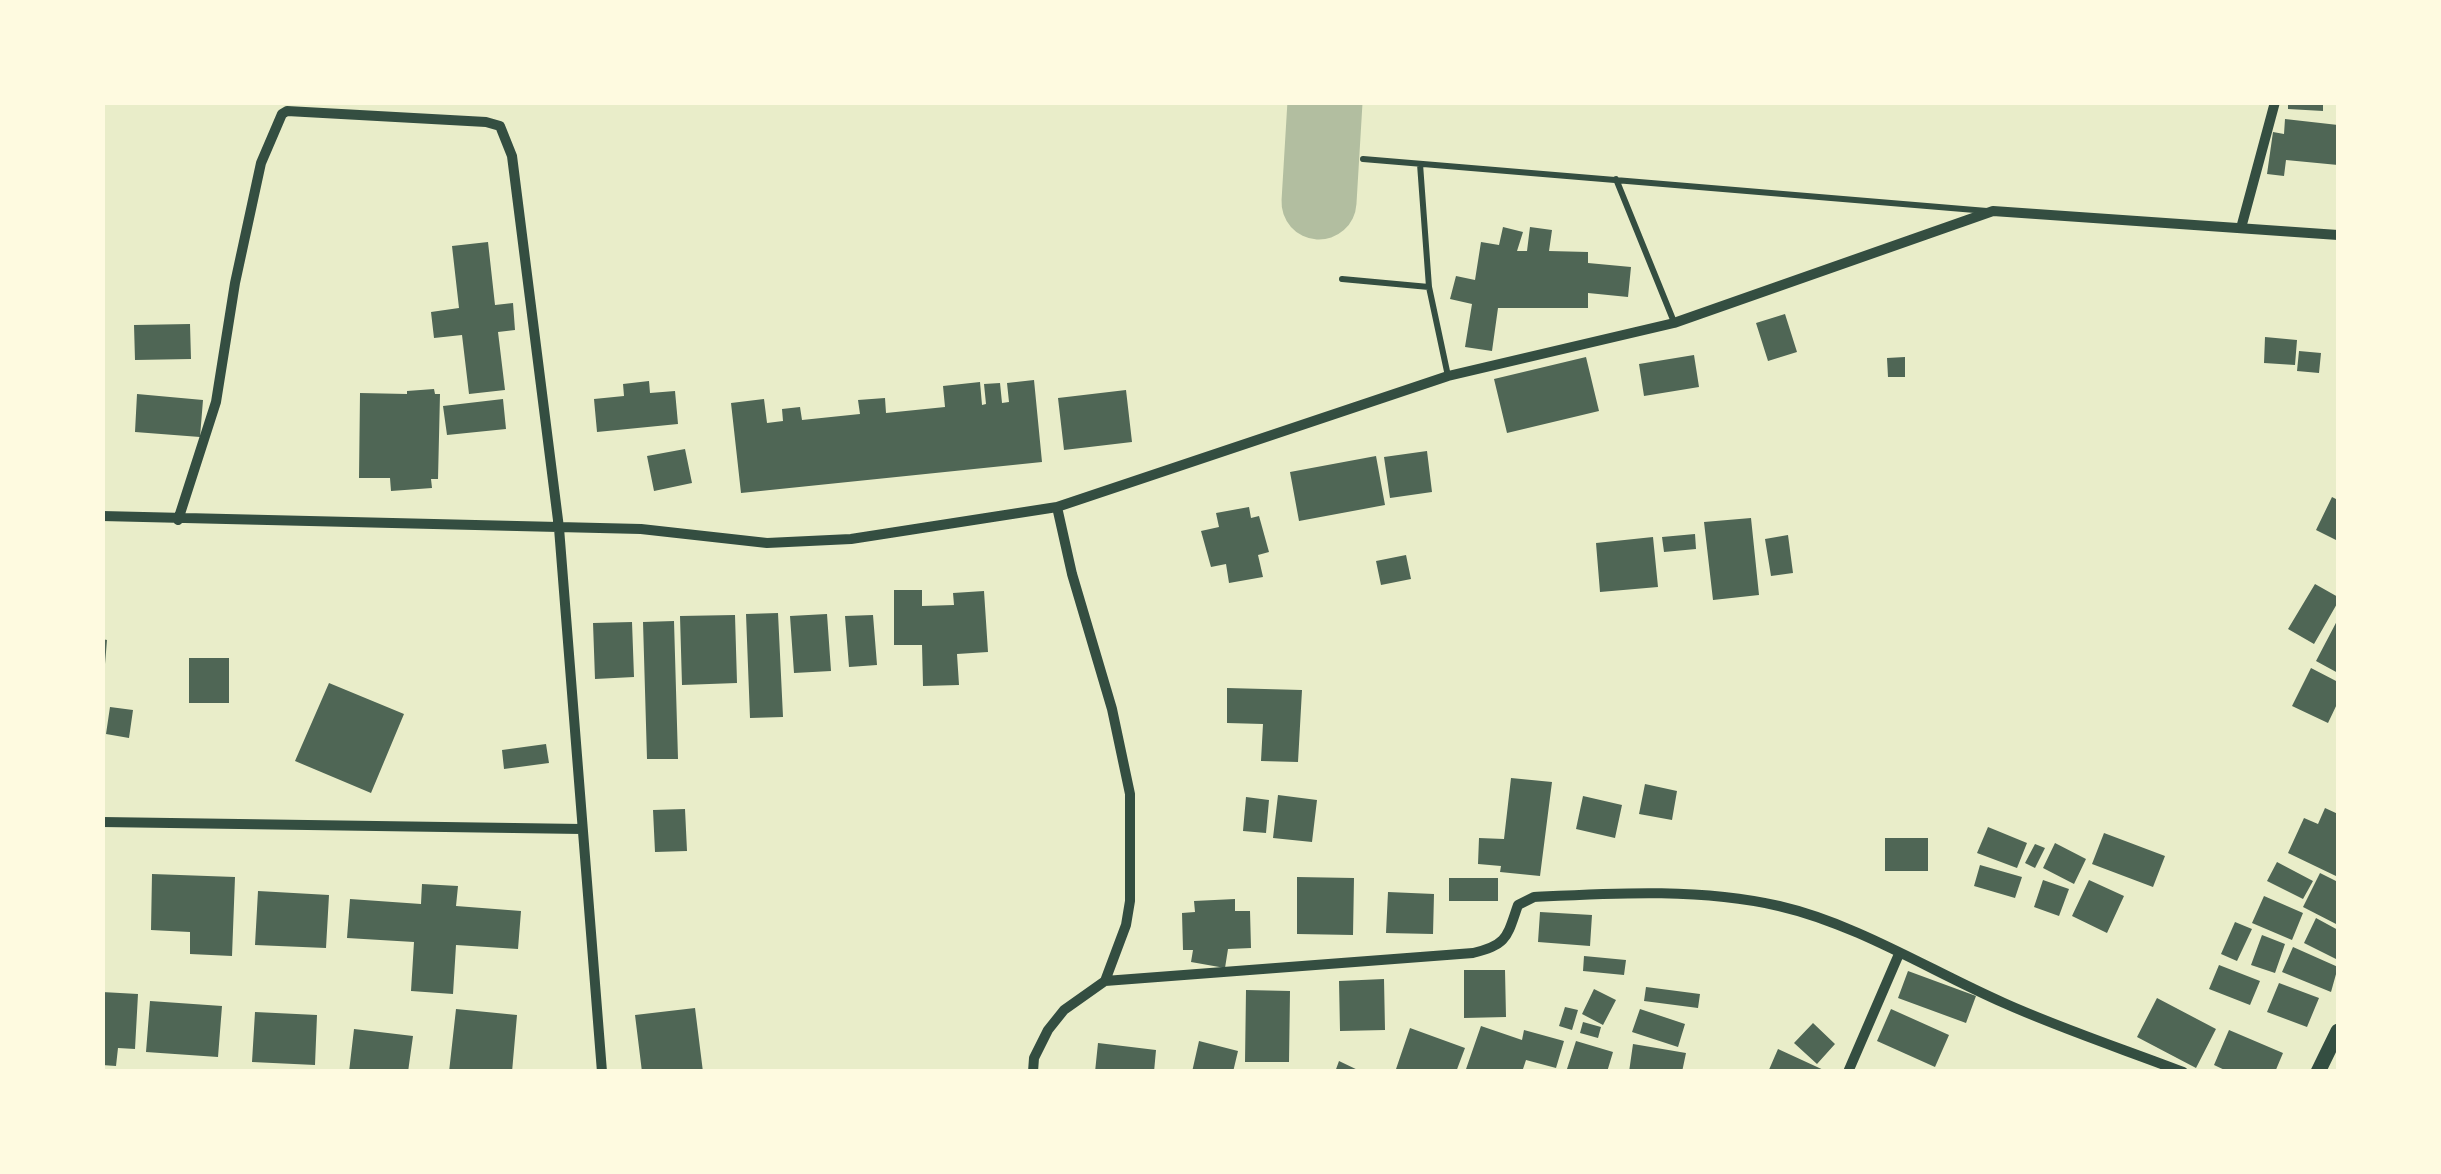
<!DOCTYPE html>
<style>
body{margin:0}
#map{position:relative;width:2441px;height:1174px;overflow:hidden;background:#e9edc9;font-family:Roboto,sans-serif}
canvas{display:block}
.frame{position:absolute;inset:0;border:105px solid #fefae0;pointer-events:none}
</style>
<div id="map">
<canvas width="2441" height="1174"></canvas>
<div class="frame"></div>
</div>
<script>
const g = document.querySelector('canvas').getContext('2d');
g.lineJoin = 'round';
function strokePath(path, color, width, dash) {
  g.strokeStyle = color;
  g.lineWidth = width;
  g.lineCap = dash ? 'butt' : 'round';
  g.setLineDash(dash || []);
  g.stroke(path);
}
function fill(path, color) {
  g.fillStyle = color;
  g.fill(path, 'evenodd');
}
const taxiway = new Path2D(`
 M1319,202L1325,102`);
const building = new Path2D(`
 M2288,102H2323V111L2288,109Z
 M2285,119L2338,125V165L2286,160L2284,176L2267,174L2273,132L2284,134Z
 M1503,227L1523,232L1517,251H1527L1530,227L1552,230L1549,251L1588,252V263L1631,267L1628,297L1588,293V308H1498L1492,351L1465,347L1472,304L1450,299L1456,276L1475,280L1481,242L1499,245Z
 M488,242L495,305L513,303L515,330L498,332L505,390L469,394L462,335L434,338L431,312L459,308L452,246Z
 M1785,314L1797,352L1768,361L1756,323Z
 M190,324L191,359L135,360L134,325Z
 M2265,337L2297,340L2295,365L2264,363Z
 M2299,351L2321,353L2319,373L2297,371Z
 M1694,355L1699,387L1644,396L1639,364Z
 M1586,357L1599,411L1507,433L1494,379Z
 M1905,357V377H1888L1887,358Z
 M1034,380L1042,462L741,493L731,403L764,399L767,423L783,421L782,409L800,407L802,420L860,414L858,400L885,398L886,413L945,407L943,386L980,382L982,405L986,404L984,384L1000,383L1002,403L1009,402L1007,383Z
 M649,381L650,393L675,391L678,424L597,432L594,399L624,396L623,384Z
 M434,389L435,394H440L438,479H431L432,488L391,491L390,478H359L360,393L407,394V391Z
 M1126,390L1132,442L1064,450L1058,398Z
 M137,394L203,400L200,437L135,432Z
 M503,399L506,429L447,435L443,406Z
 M685,449L692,483L654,491L647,456Z
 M1427,451L1432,492L1390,498L1384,457Z
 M1376,456L1385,505L1299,521L1290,472Z
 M2332,497L2338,500V541L2316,530Z
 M1249,507L1251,518L1259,516L1269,552L1258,555L1263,577L1229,583L1226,564L1211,567L1201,531L1219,527L1216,513Z
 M1751,518L1759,595L1713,600L1704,522Z
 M1695,534L1696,549L1664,552L1662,537Z
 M1788,535L1793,573L1771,576L1765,539Z
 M1653,537L1658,587L1600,592L1596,543Z
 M1406,555L1411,579L1381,585L1376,561Z
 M2315,584L2338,597V602L2314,644L2288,629Z
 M894,590H922V606L954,605L953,593L984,591L988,652L957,654L959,685L923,686L922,645H894Z
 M778,613L783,717L750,718L746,614Z
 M827,614L831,671L794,673L790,616Z
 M735,615L737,683L682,685L680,616Z
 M873,615L877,665L849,667L845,616Z
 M2338,619V673L2316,661Z
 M674,621L678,759H647L643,622Z
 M632,622L634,677L595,679L593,623Z
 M102,639L107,640L105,664H102Z
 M189,658H229V703H189Z
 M2311,668L2338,682V702L2328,723L2292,706Z
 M329,683L404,714L371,793L295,761Z
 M1227,688L1302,690L1298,762L1261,761L1263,724L1227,723Z
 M110,707L133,710L129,738L106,734Z
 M546,744L549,763L504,769L502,750Z
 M1511,778L1552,782L1540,876L1500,872L1501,866L1478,864L1479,838L1504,839Z
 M1645,784L1677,791L1672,820L1639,814Z
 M1278,795L1317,800L1312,842L1273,838Z
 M1583,796L1622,805L1615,838L1576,829Z
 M1246,797L1269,800L1266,833L1243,831Z
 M2325,808L2338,814V877L2288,853L2304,818L2318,824Z
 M685,809L687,851L655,852L653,810Z
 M1988,827L2027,843L2017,868L1977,853Z
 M2104,833L2165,856L2153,887L2092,864Z
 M1885,838H1928V871H1885Z
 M2055,843L2086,859L2074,884L2043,868Z
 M2035,844L2045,848L2035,868L2025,863Z
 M2277,862L2313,881L2303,899L2267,881Z
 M1980,865L2022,877L2015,898L1974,886Z
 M2320,873L2338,882V925L2303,907Z
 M152,874L235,877L232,956L190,954V932L151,930Z
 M1297,877L1354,878L1353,935L1297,934Z
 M1449,878H1498V901H1449Z
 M2043,880L2069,889L2059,916L2034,907Z
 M2089,880L2124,896L2107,933L2072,916Z
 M422,884L458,886L456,906L521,911L518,949L456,945L453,994L411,991L414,942L347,938L350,899L421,904Z
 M258,891L329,895L326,948L255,945Z
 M1388,892L1434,894L1433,934L1386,933Z
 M2264,896L2303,913L2292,940L2252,923Z
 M1235,899V911H1250L1251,948L1228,949L1225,968L1191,962L1193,950H1183L1182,913L1195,912L1194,901Z
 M1540,912L1592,915L1590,946L1538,942Z
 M2316,918L2338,930V960L2304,943Z
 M2235,922L2252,929L2237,961L2221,954Z
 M2262,935L2285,944L2275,973L2251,965Z
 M2293,947L2338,967L2331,992L2282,972Z
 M1584,956L1626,960L1624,975L1583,971Z
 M2219,965L2260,981L2250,1005L2209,989Z
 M1464,970H1505L1506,1017L1464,1018Z
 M1908,971L1976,996L1966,1023L1898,998Z
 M1384,979L1385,1030L1340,1031L1339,981Z
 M2279,983L2319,998L2307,1027L2267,1012Z
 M1646,987L1700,994L1698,1008L1644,1001Z
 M1594,989L1616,1000L1603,1025L1582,1014Z
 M1246,990L1290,991L1289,1062H1245Z
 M102,992L138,994L135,1049L118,1048L116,1066L102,1065Z
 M2157,998L2216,1029L2196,1068L2137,1037Z
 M150,1001L222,1006L218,1057L146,1052Z
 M1565,1007L1578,1010L1572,1030L1559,1026Z
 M695,1008L703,1072H642L635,1015Z
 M456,1009L517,1015L512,1072H449Z
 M1640,1009L1685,1024L1678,1047L1632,1032Z
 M1891,1009L1949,1035L1935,1067L1877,1041Z
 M255,1012L317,1015L315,1065L252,1062Z
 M1583,1022L1601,1027L1598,1038L1580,1033Z
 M1813,1023L1835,1044L1817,1064L1794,1043Z
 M1481,1026L1522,1040L1524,1030L1564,1041L1556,1068L1526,1060L1522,1072H1465Z
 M1410,1028L1465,1048L1456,1072H1395Z
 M354,1029L413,1036L408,1072H349Z
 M2229,1030L2283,1053L2275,1072H2229L2214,1065Z
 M1199,1041L1238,1051L1233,1072H1192Z
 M1576,1041L1613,1052L1607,1072H1566Z
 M1098,1043L1156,1050L1154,1072H1095Z
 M1633,1044L1686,1053L1682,1072H1629Z
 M1778,1049L1828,1072H1768Z
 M1339,1061L1362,1072H1335Z`);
const service = new Path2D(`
 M1363,159L1987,211
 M1420,164L1429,287
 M1616,179L1674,322
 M1342,279L1429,287L1448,376`);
const minor = new Path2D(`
 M2241,228L2275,102
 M102,516L641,529L767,543L851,539L1057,507L1448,376L1674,323L1993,211L2338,235
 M178,520L216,402L235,283L261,163L282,114L287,111L486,122L500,126L512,156L559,528L602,1072
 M102,822L582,829
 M1105,981L1473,953C1508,945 1507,936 1518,905L1534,897C1615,893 1700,888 1779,906C1857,924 1931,971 2004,1003C2062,1029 2123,1049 2183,1072
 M1033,1072L1034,1058L1048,1030L1064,1010L1105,981L1126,925L1130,901V794L1112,709L1072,574L1057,507
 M1848,1072L1899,954`);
const tertiary = new Path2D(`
 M2318,1072L2338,1031`);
strokePath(taxiway, '#b2bea0', 75);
fill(building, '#4f6655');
strokePath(service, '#344e41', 6);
strokePath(minor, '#344e41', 10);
strokePath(tertiary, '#344e41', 15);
</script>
